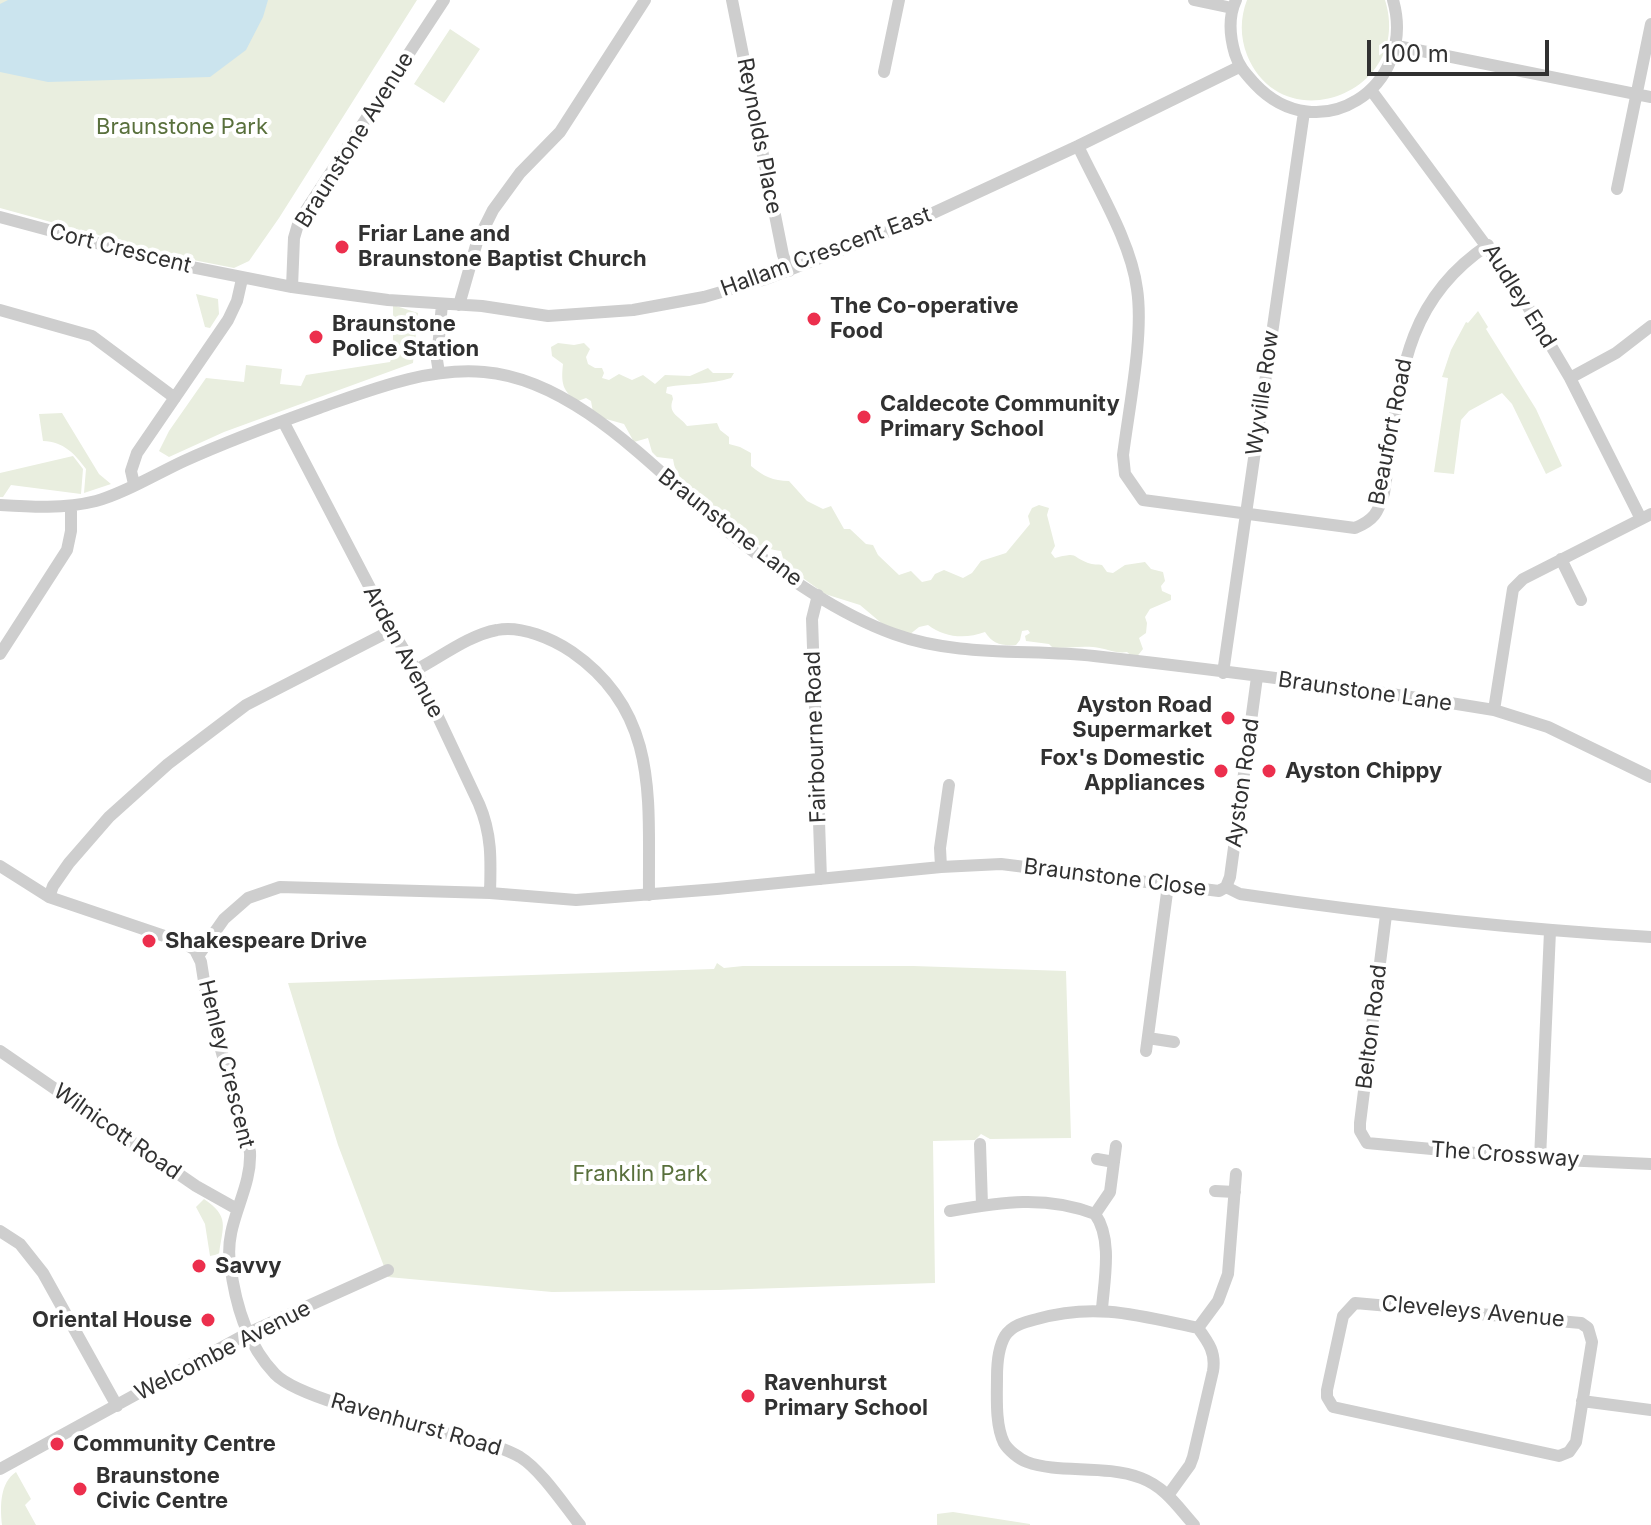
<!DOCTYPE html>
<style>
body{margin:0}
#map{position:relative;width:1651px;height:1525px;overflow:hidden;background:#fff;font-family:Inter,sans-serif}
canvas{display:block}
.scale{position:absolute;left:1367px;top:40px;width:182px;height:36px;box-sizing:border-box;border:4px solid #313131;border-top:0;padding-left:10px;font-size:24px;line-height:28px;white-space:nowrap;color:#313131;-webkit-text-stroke:6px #fff;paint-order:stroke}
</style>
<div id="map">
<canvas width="1651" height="1525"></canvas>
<div class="scale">100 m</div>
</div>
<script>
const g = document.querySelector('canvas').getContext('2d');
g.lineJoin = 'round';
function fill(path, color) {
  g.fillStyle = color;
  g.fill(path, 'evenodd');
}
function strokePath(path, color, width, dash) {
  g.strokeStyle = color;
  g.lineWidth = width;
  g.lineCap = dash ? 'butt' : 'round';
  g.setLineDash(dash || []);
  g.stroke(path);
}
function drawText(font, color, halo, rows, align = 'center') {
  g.font = font + ' Inter,sans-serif';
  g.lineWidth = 8;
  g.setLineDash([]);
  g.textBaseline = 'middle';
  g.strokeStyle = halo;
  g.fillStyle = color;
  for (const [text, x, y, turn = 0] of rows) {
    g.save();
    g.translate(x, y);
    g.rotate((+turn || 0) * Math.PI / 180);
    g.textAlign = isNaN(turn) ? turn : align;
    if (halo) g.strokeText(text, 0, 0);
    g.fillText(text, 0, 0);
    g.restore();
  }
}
const green = new Path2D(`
 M0,0H417L279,218L249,261L234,268L178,257L0,208Z
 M1247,0H1385C1414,93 1282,142 1247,55C1240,37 1240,18 1247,0Z
 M450,29L480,49L444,103L414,84Z
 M196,294L218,299L219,314L210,328L205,327Z
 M393,305L418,313L413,363L224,432L169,457L159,451L169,431L206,378L244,382L246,365L282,369L280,384L301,386L306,375L390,362L393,354Z
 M1478,311L1488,327L1486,329L1536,409L1562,466L1546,474L1512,404L1502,393L1469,411L1461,420L1454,474L1434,472L1448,378L1442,377L1451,350L1466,322L1468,323Z
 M558,343L574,345L584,343L590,349L586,357L588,364L595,368H602L604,373L602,378L609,380L619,374L632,380L643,375L655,384L665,375L690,376L708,368L713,373H734L731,378C709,385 689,383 667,387L666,393L672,395L673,399C667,414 680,416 687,426L717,423L720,430L729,437V444L740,447L751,453V466C763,476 773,481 789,481L807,501L823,509L831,506L844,529H850L866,544L873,545L878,555L899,575L911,571L922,582L931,580L935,574L944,570L963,578L972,573L981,561L1006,553L1030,524L1028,516L1032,508L1039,505L1049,508L1047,515L1055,546L1051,553L1055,558C1079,552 1070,556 1088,563C1093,565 1098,564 1102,565L1107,572L1113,573L1125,565L1145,562L1151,569L1163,572L1165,581L1161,586L1162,591L1171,595V600L1150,609L1145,617L1147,623L1146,633L1139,638L1143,649L1135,659L1127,652C1116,654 1105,648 1093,647C1080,646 1066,648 1053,648L1049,644L1026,641L1025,636L1030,633L1028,630L1022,631L1020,640L1016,645C1001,646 993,644 985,632C966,639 945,638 928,625L919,627L909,635L892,632L860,605L825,594L789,568L784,562L781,551C763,550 728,531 717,516C712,508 718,511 712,505C709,501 705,501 701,498C687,489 675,476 673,459L657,457L652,452L648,438L634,442L624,424L599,417L593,412L591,401L586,398L578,401C562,392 561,382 563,364L552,356L551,347Z
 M62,413L99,474L111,484L84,493L86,469C74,453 64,442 43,441L39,414Z
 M73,456L83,469L81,494L11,485L3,497H0V473Z
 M717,963L724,968L743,966H913L1066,971L1071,1138L990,1139L981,1134L975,1140L933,1141L935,1283L718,1290L552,1292L388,1277L338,1145L288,983L714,969Z
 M204,1199C230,1217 223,1225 219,1254L210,1256L205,1224L196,1207Z
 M16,1472L31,1499L25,1505L36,1525H2C0,1505 0,1483 16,1472Z
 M953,1512L1030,1524V1525H937V1514Z`);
const water = new Path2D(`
 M8,0H268L263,17L246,50L210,77L48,82L0,72V4Z`);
const minor = new Path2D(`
 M732,0L783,255L789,271
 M1194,0L1232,8
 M1236,0C1228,17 1230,37 1235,54C1239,67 1246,74 1255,84C1318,151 1418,88 1393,0
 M1397,46L1651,97
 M884,72L899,0
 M1371,90L1515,285L1570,378L1641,519
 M1078,146C1098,189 1131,242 1137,289C1144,335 1129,407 1123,455L1125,474L1143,500L1355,528C1374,520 1378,513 1384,493C1400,394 1396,306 1488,245
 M1617,189L1651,24
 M0,217L171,263L292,287L388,300L482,306L548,316L633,310L704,297L766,279L918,220L1078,146L1239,67
 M292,287L294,238L299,221L444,0
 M459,305L477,242L493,210L520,173L560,132L645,0
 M0,310L92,336L175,398
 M439,373L437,360L442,304
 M1570,378L1616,353L1651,326
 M283,421L392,630L416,670L479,804C492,834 491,861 490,893
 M134,484L131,471L137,453L228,320L237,301L242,279
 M0,505C32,507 64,509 96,501C123,494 158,473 184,461C228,441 274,424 319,408C371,390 428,367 484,372C581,380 663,480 736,538C783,575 838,614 894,634C957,657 1028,649 1094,656C1227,671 1361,688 1494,710L1548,727L1651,777
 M1561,559L1581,600
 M818,595L812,619L821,879
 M0,654L67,550L71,531V506
 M416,670C441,657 469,635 497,630C521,625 553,639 572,652C660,713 648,800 649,895
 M1223,673L1304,112
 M1494,710L1513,589L1523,579L1651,514
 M0,866L49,897L182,942L195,950L201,962L207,1000L250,1152C252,1191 224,1223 230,1263C235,1303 246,1344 275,1374C300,1400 417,1425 457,1436C478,1442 501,1446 520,1457C541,1470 564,1505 580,1525
 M941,867L940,848L949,785
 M1226,887L1230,877L1257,677
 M49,897L53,886L69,863L109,817L168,764L246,705L392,630
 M1386,915L1360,1123V1131L1367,1143L1540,1159L1651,1164
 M198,956L224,919L248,898L280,887L490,893L576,900L717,889L941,867L1001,864L1219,891L1226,887L1240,894C1377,914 1513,929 1651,937
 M1148,1038L1174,1042
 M0,1051L196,1186L237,1209
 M1146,1051L1168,885
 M980,1144L982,1205
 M1097,1159L1114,1162
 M1540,1159L1550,931
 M1215,1191L1235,1192
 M950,1211C1001,1202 1046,1195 1095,1214C1113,1239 1104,1281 1102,1309
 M1095,1214L1110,1192L1116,1146
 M0,1231L20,1244L43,1273L117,1406
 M1355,1303L1581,1323L1588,1328L1592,1342L1576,1442L1569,1452L1559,1456L1333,1407L1327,1397V1390L1343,1316Z
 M1582,1401L1651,1410
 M0,1469L248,1333L388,1270
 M1169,1494L1190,1465L1193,1457L1213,1371C1216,1353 1209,1343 1198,1328L1218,1301L1228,1274L1236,1174
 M1194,1525C1177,1506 1165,1487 1141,1478C1104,1464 1059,1474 1027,1462C1019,1459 1008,1450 1004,1443C995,1425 997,1396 997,1377C997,1363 998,1348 1005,1336C1012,1325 1025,1322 1037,1319C1096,1302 1141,1316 1198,1328`);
const markers = [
 [342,247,8,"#ec2f4d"],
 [814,319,8,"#ec2f4d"],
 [316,337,8,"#ec2f4d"],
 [864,417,8,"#ec2f4d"],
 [1228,718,8,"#ec2f4d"],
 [1221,771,8,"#ec2f4d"],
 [1269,771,8,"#ec2f4d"],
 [149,941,8,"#ec2f4d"],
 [199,1266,8,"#ec2f4d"],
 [208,1320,8,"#ec2f4d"],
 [748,1396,8,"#ec2f4d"],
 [57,1444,8,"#ec2f4d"],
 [80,1489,8,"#ec2f4d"]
];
const parkNames = [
 ["Braunstone Park",182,127],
 ["Franklin Park",640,1174]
];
const streetNames = [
 ["Reynolds Place",759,136,79],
 ["Braunstone Avenue",355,140,-58],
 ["Cort Crescent",120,249,14],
 ["Hallam Crescent East",826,252,-20],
 ["Audley End",1519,296,58],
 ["Wyville Row",1263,393,-82],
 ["Beaufort Road",1391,432,-79],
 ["Braunstone Lane",730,528,38],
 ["Arden Avenue",403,652,62],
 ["Braunstone Lane",1365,692,8],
 ["Fairbourne Road",816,737,-92],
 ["Ayston Road",1243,783,-82],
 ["Braunstone Close",1115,878,7],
 ["Belton Road",1372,1027,-83],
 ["Henley Crescent",226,1064,76],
 ["Wilnicott Road",117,1132,35],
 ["The Crossway",1505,1155,4],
 ["Cleveleys Avenue",1473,1312,5],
 ["Welcombe Avenue",223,1351,-27],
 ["Ravenhurst Road",416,1425,16]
];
const poiNames = [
 ["Friar Lane and",358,234],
 ["Braunstone Baptist Church",358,259],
 ["The Co-operative",830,306],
 ["Food",830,331],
 ["Braunstone",332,324],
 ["Police Station",332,349],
 ["Caldecote Community",880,404],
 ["Primary School",880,429],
 ["Ayston Road",1212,705,"right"],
 ["Supermarket",1212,730,"right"],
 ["Fox's Domestic",1205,758,"right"],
 ["Appliances",1205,783,"right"],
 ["Ayston Chippy",1285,771],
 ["Shakespeare Drive",165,941],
 ["Savvy",215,1266],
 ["Oriental House",192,1320,"right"],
 ["Ravenhurst",764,1383],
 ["Primary School",764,1408],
 ["Community Centre",73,1444],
 ["Braunstone",96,1476],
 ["Civic Centre",96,1501]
];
fill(green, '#e9eedf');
fill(water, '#cbe4ee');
strokePath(minor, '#cecece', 12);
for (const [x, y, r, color] of markers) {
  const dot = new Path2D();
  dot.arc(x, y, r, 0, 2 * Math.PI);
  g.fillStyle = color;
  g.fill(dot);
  strokePath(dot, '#fff', 3);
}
drawText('22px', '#59703c', '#fff', parkNames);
drawText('22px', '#313131', '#fff', streetNames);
drawText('bold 22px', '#313131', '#fff', poiNames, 'left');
</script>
